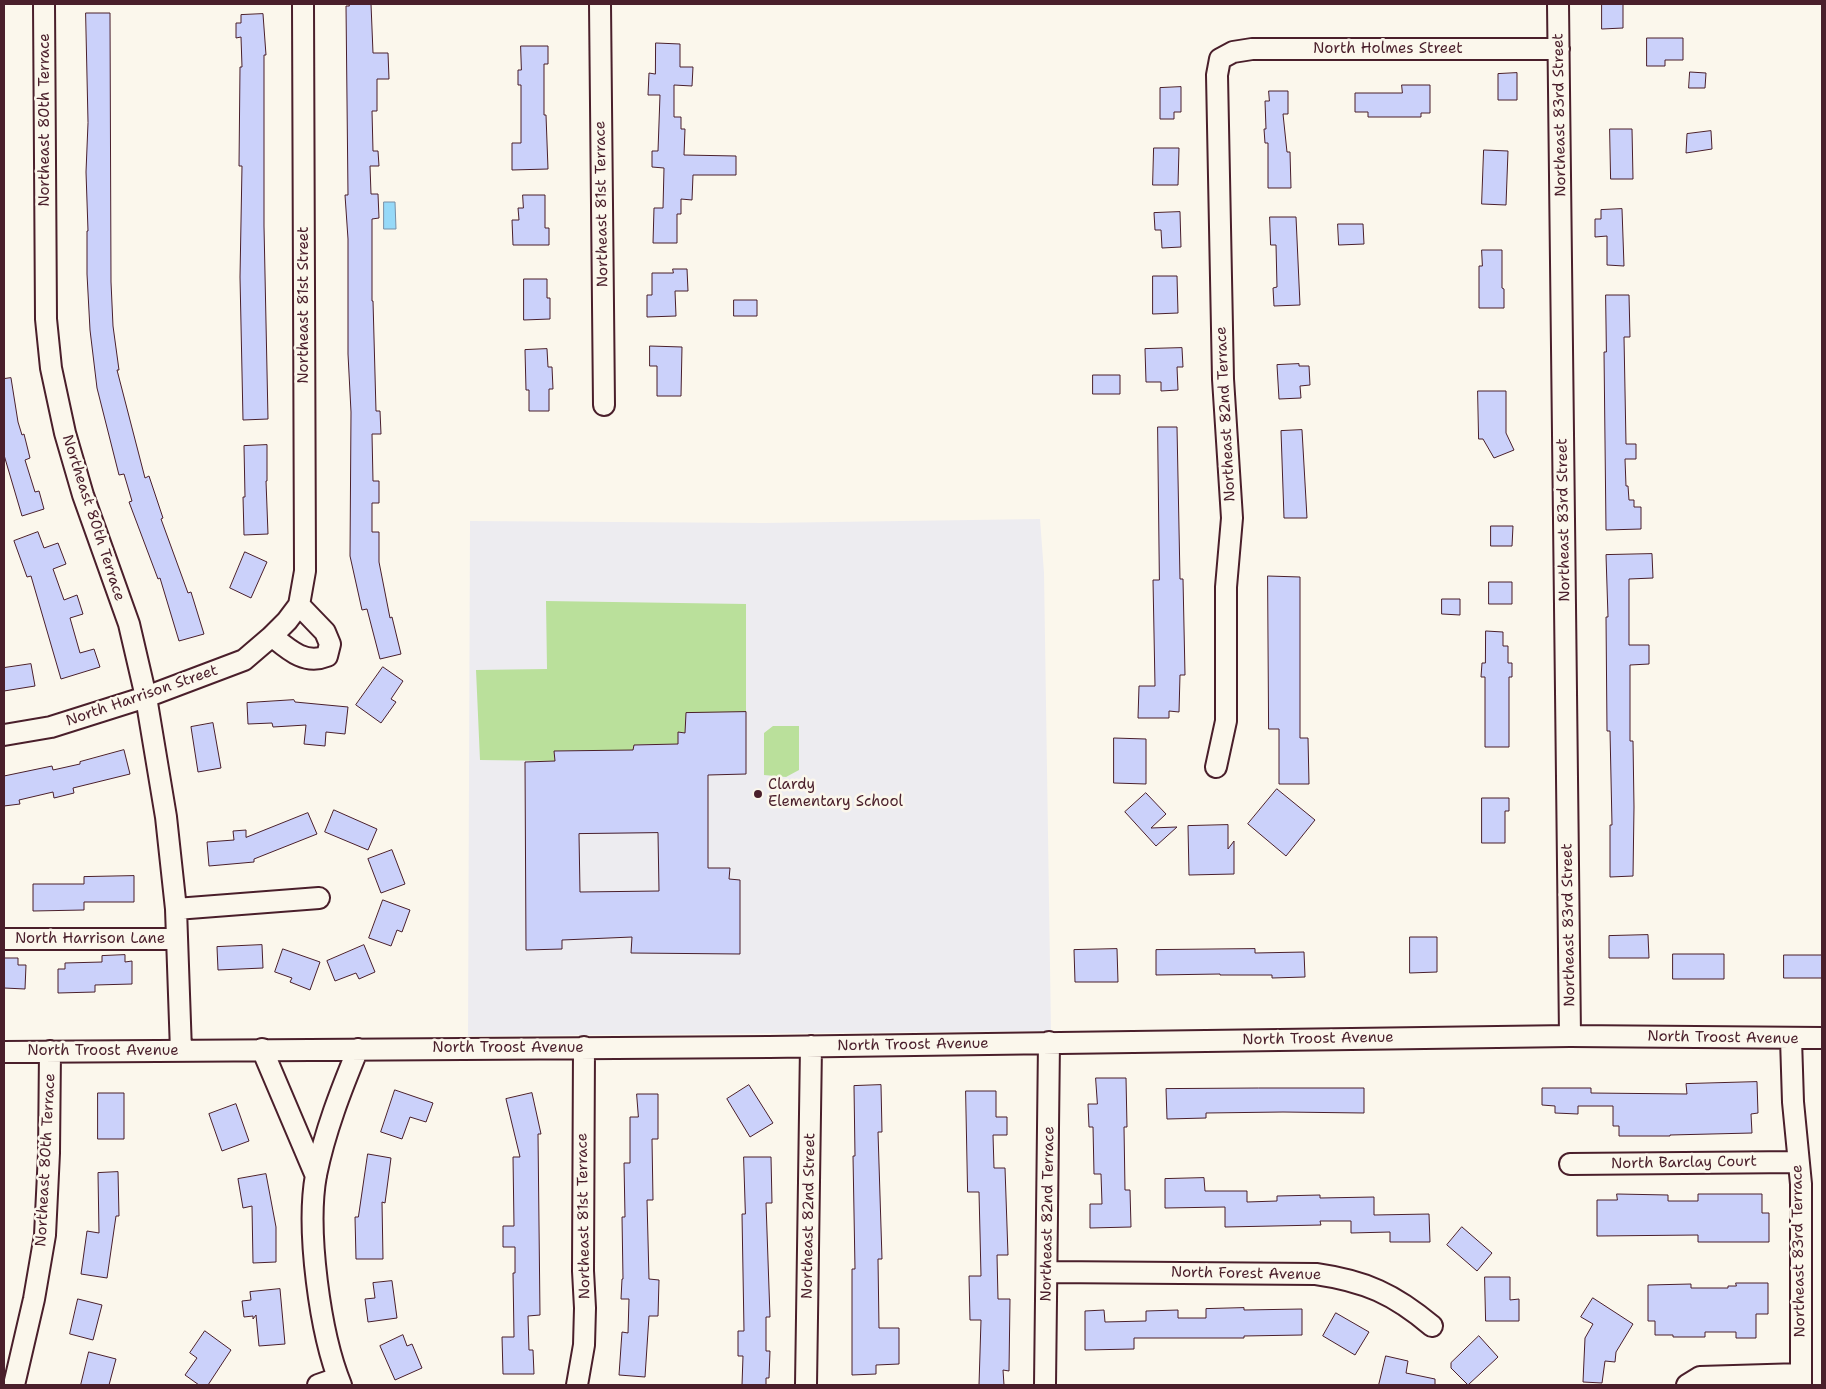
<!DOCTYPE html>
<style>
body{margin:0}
#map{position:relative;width:1826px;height:1389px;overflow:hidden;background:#fbf7ec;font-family:"Shantell Sans",sans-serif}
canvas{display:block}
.frame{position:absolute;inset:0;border:5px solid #4a1f2b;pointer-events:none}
</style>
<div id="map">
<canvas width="1826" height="1389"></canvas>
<div class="frame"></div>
</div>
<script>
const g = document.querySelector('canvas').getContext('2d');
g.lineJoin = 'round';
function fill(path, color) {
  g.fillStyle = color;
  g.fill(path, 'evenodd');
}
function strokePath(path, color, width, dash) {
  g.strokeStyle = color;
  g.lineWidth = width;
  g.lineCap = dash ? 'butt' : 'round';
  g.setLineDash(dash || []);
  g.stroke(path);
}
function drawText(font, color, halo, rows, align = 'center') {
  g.font = font + ' "Shantell Sans",sans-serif';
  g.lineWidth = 5;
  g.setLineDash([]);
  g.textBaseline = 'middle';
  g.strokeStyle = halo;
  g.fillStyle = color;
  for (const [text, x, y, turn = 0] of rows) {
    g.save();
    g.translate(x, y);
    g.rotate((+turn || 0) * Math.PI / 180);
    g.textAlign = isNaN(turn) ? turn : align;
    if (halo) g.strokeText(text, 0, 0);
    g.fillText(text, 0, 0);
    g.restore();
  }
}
const built = new Path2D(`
 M1040,519L1044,573L1051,1031L468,1036L470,521L764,523Z`);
const green = new Path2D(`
 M546,601L746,604V712L686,713L685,733H678V744L635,745L633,750L554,751L555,761L480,760L476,670L547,669Z
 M773,726H799V770L786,777L764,775V733Z`);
const water = new Path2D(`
 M384,202H395L396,229H384Z`);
const building = new Path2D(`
 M349,4H371L373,53H388L389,79H377V111H372L373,151H378L379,166H370L371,194H378L379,218L372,219V301H373L376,411H380L381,434H372L373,481H379V503H372V532H379V562L390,618L392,617L401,654L380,659L367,609L362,610L350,556L351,412L348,354V239L345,195H348L346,6H349Z
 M1602,4H1623V28L1602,29Z
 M86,13H110L111,282L113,326L119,370H117L145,478L149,476L163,518L161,519L188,593L191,592L204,634L179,641L160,578L158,579L129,502L132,501L124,474L119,475L97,388L90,330L87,274V231H88L86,172L88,123Z
 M263,14L266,55H264V226L268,419L243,420L240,277L242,166H239L240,67H242L241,37L236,38V23H241V15Z
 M1647,38H1683V60H1665V66H1647Z
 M656,43L680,44V67H693L692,86L674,85V117H681V129H685L684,155L736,156V175H693L692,200L681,199V214H677V243H653L654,208H663L664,168L652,167V151H658L660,95H648L649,73L655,74Z
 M521,46H548V64H544V115H546L548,169L512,170V143H521V85H518V70H521Z
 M1690,72L1706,73L1705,88H1689Z
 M1517,73V100H1498V74Z
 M1402,85H1430V113H1421V117H1368V112H1355V93H1402Z
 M1181,87V112H1174V119H1160V88Z
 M1269,91H1288V114H1283L1287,152H1290L1291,188H1268V143H1265L1264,129H1266L1265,101H1269Z
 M1610,129H1632L1633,179H1611Z
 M1711,131L1712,149L1686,153L1687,134Z
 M1154,148H1179L1178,185H1153Z
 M1484,150L1508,151L1506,205L1482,204Z
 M523,195H545V228H549V245H513L512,220H519L518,208H523Z
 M1622,209L1624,266L1607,265V236L1595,237V219H1601V210Z
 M1180,212L1181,247L1162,248L1161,230H1155L1154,213Z
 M1270,217H1296L1300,305L1274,306L1273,288L1277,287L1276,245H1271Z
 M1338,224H1363L1364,244L1339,245Z
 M1482,250H1502V288L1504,289V308H1479V266H1482Z
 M673,269H687L688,291H675L676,316L647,317V295H652V273H673Z
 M1153,276H1177L1178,313L1153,314Z
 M524,279H547V298H550V319L524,320Z
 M1606,295H1629L1630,337H1624L1626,444H1636V459H1625L1626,486H1628L1629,500H1634V507H1641V529L1606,530L1604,352H1606Z
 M734,300H757V316H734Z
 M650,346L682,347L681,396H657V366H650Z
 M1182,348L1183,367H1177L1178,390L1161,391V382H1146L1145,349Z
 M547,349L548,367H552L553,389H549V411H529V390H526L525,350Z
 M1299,364V366H1309L1310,385L1300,386L1301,398L1279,399L1277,365Z
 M1093,375H1120V394H1093Z
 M11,378L18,422L22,435L24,434L30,458L25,460L35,492L39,491L44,509L22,516L4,455V379Z
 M1478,391H1506V433L1514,450L1494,458L1483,439H1479Z
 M1158,427H1177L1180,579H1183L1185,675H1180L1179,712L1169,711V718H1138L1139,686H1155L1153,580H1159Z
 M1302,430L1307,518H1284L1281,431Z
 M267,445V481H266L268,534L244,535L243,497H245L244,446Z
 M1491,526H1513L1512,546H1491Z
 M38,532L44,548L58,543L66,564L53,569L64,600L77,595L83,614L70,618L80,653L94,649L100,667L61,679L31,576L27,577L14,541Z
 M245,552L267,562L251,598L230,588Z
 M1652,554L1653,578L1629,579V645H1649V664L1630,665V741H1633L1634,807L1633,876L1610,877V825H1612L1610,731H1607L1606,617H1608L1606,555Z
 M1268,576L1300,577V738H1308L1309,784H1279V729H1269Z
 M1489,582H1512V604H1489Z
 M1442,599H1460V615L1442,614Z
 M1486,631L1503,632V646H1508V663H1512V677H1509V747H1485V677H1481L1482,663H1485Z
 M31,664L35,686L4,691V668Z
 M383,667L403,681L391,699L396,702L381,723L356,705Z
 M294,700L295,702L348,707L345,734L326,732L325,746L304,744L306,725L273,727L272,723L248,724L247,703Z
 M746,712V774L708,775V868H730L729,879L740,880V954L631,953L632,937L562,940V949L526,950L525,762L555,761L554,751L633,750L634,745L678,744V732L685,733L686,713ZM658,833L659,891L580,892L579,834Z
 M213,723L221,768L198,772L191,727Z
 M1114,738L1146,739V784L1114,783Z
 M124,750L130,774L73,788L74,793L54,798L53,792L19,800L20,804L4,806V776L52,766L53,770L80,764V762Z
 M1277,789L1315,820L1286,856L1248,824Z
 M1146,793L1166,814L1151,828L1177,827L1156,846L1125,812Z
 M1482,798H1509V811H1505V843H1482Z
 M334,810L377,829L368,850L325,832Z
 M308,813L317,834L254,859V862L209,866L207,842L234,840L233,831L246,830V837Z
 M1228,825V849L1234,841V874L1189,875L1188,826Z
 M392,850L405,884L381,893L368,859Z
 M134,876V902H84V910L33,911V884H84V877Z
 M383,900L410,910L402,932L397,930L391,946L369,938Z
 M1648,935L1649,958H1609V936Z
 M1410,937H1437V972L1410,973Z
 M262,945L263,968L218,970L217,947Z
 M364,945L375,972L359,979L356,973L335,981L327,961Z
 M283,949L320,962L310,990L290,982L292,978L275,972Z
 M1117,949L1118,982H1075L1074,950Z
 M1255,949V953L1304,952L1305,977L1272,978V975H1220V974L1156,975V950Z
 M1673,954H1724V979H1673Z
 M125,955V962L132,961V984L95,985V992L58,993V969H65V963L102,962V956Z
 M1784,955H1822V978H1784Z
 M4,958H18V965H26L25,989L4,988Z
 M1096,1078H1126L1127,1127H1124L1125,1190H1130L1131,1227L1090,1228V1204H1102L1101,1174H1094L1093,1127H1089L1088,1104H1097Z
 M1757,1082L1758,1113L1751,1114L1752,1133L1670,1135V1136H1619V1126H1613V1106H1578V1114L1555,1113V1106L1542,1105V1088H1591V1093L1687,1094L1686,1084Z
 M749,1085L773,1123L750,1137L727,1099Z
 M881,1085L882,1132H878L882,1259H878L879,1328H899V1364L876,1365V1374L852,1375V1269H855L853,1156H855L854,1086Z
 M1259,1088H1364V1113L1283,1112L1206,1113V1118L1167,1119L1166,1089Z
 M395,1090L433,1103L426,1122L410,1117L402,1139L381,1132Z
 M966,1091H996V1117H1007V1135H993L994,1168H1005L1008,1255H997L998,1299H1010L1009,1371L1003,1370L1004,1385H979L981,1320H970L969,1276H981L979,1192H968Z
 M98,1093H124V1139H98Z
 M532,1093L541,1134H538L540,1315L528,1316L529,1350H533L534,1374H503L502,1337H514L513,1273H515V1247H503V1226H514L513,1157H520L506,1099Z
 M637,1094H658V1139H652L653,1200H647L649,1279L659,1280L658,1316H649L645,1377L619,1375L622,1332L628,1333L629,1299H621L622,1279H623L622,1217H625L624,1163H630V1117H638Z
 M236,1104L249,1141L222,1151L209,1114Z
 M368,1154L391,1158L385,1203L382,1202L383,1259H356L355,1217H358Z
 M744,1157H771L772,1203H766L770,1317H766V1351H770L769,1378H766V1385H742L743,1356H738V1331H744L742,1214H745Z
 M118,1172L119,1216H116L107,1278L81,1274L87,1231L99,1233L98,1173Z
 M266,1174L276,1227V1262L253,1263L252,1206L243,1208L238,1179Z
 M1204,1178L1205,1191H1247V1202L1277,1201V1196L1320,1195V1198L1374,1197V1215L1429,1214L1430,1242H1390V1232L1351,1233V1221H1320L1321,1225L1225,1227V1207L1165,1208V1179Z
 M1617,1194L1668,1195V1201H1698V1194H1762V1213H1769V1242H1698V1235L1597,1236V1200H1617Z
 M1462,1227L1492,1253L1477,1271L1447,1245Z
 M1485,1277H1510V1300L1519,1299V1321H1486Z
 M392,1281L397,1318L368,1322L365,1299L375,1298L373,1283Z
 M1736,1283H1768V1314H1756V1338H1736V1332H1705V1337H1673V1335H1655V1321H1648V1285L1691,1284V1288H1728V1286H1736Z
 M280,1289L285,1344L259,1346L256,1315L253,1319V1316L244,1317L242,1301L251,1300L250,1292Z
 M1593,1298L1633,1324L1616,1352L1615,1362L1605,1361L1602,1383L1583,1382L1585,1338L1593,1324L1581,1317Z
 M78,1299L102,1305L93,1340L70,1334Z
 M1244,1308V1310L1302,1309V1335L1244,1336V1338H1134V1349L1085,1350V1311L1104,1310L1105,1322L1146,1321V1311L1178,1310V1318H1206V1309Z
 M1336,1313L1369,1332L1355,1355L1323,1336Z
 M205,1331L231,1350L208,1385H199L185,1375L197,1358L190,1353Z
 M403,1335L407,1346L412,1344L422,1368L395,1380L380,1346Z
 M1479,1336L1498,1357L1468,1385L1451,1368V1363Z
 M89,1352L116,1359L109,1385H81Z
 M1386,1356L1408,1361L1406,1373L1435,1379V1385H1379Z`);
const minor = new Path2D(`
 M44,4L46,319L51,368L65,433L83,495L129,624L146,697L166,817L176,909L181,1051
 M600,4L604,405
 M1558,4L1570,1036
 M272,636C289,650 305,665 327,656L330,644L325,632L299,605
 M4,735L51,727L146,697L244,660L272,636L287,621L299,605L305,571L303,4
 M1216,767L1226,721V587L1232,518L1223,379L1217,75L1220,59L1233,52L1252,49H1559
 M176,909L319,898
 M4,939H177
 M1791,1039L1793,1102L1801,1184V1385
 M262,1049L316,1176
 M4,1052L769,1047L1570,1036L1822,1038
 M1570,1164L1798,1162
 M1047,1272L1316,1274C1365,1281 1394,1294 1432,1326
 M14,1385L34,1299L45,1235L49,1153L50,1051
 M318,1385L338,1378
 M341,1385C320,1334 306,1230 316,1175C325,1131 341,1090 358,1049
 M577,1385L584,1345L585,1308L583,1271L584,1047
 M806,1385L811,1046
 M1045,1385L1049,1042
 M1687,1385L1700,1377L1801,1374`);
const markers = [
 [758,794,5,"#4a1f2b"]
];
const streetNames = [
 ["North Holmes Street",1388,49],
 ["Northeast 83rd Street",1560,115,-91],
 ["Northeast 80th Terrace",45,120,-90],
 ["Northeast 81st Terrace",602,204,-91],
 ["Northeast 81st Street",304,305,-90],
 ["Northeast 82nd Terrace",1226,414,-93],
 ["Northeast 80th Terrace",93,518,72],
 ["Northeast 83rd Street",1564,520,-91],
 ["North Harrison Street",142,696,-19],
 ["Northeast 83rd Street",1569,925,-91],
 ["North Harrison Lane",90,939],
 ["North Troost Avenue",1723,1038,1],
 ["North Troost Avenue",1318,1039,-1],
 ["North Troost Avenue",913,1045,-1],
 ["North Troost Avenue",508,1048],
 ["North Troost Avenue",103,1051],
 ["Northeast 80th Terrace",46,1160,-87],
 ["North Barclay Court",1684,1163,-1],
 ["Northeast 82nd Terrace",1048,1214,-89],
 ["Northeast 81st Terrace",584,1216,-91],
 ["Northeast 82nd Street",809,1216,-89],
 ["Northeast 83rd Terrace",1799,1251,-91],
 ["North Forest Avenue",1246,1274,1]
];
const poiNames = [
 ["Clardy",768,785],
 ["Elementary School",768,802]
];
fill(built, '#edecf0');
fill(green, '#bae09b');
fill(water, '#96d9f8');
strokePath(water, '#788fa6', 1);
fill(building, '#cbd1fa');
strokePath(building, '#4a1f2b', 1);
strokePath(minor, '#4a1f2b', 24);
strokePath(minor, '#fbf7ec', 20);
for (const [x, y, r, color] of markers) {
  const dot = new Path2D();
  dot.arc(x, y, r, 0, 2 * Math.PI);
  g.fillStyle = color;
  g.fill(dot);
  strokePath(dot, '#fbf7ec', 2);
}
drawText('15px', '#4a1f2b', '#fbf7ec', streetNames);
drawText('15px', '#4a1f2b', '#fbf7ec', poiNames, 'left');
</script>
